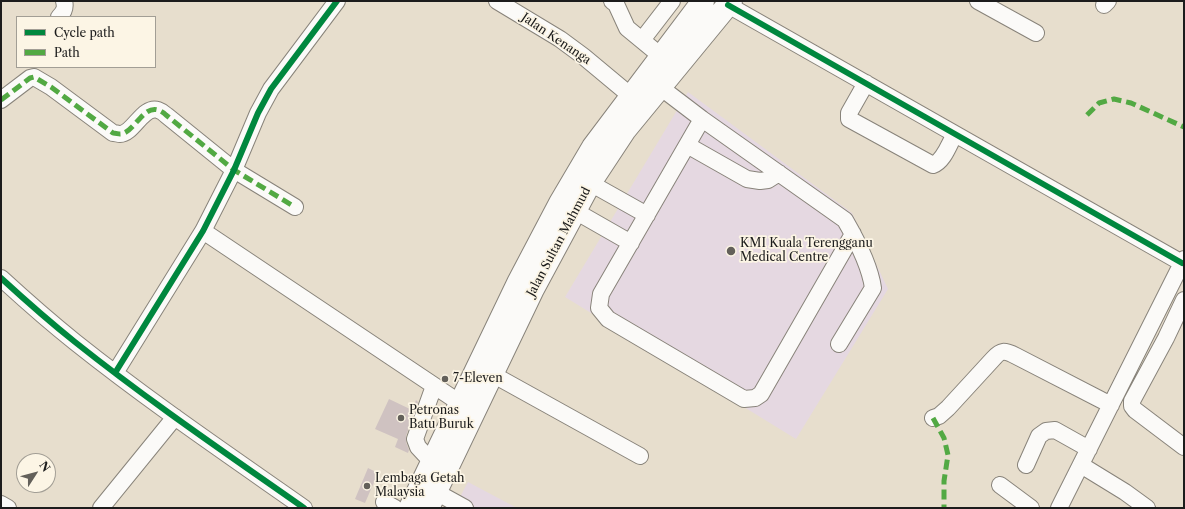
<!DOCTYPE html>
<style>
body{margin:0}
#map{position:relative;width:1185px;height:509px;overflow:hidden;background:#e7decd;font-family:"Libre Caslon Text",serif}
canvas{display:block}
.frame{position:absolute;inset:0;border:2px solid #1c1c1c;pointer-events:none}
.legend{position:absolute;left:16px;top:16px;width:140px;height:52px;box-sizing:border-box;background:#fcf5e5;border:1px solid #a29e95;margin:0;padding:5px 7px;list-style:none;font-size:12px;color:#1c1c1c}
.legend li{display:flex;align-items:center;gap:8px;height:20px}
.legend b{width:20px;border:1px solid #a29e95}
.north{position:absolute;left:16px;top:453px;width:40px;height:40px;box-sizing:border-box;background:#fcf5e5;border:1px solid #a29e95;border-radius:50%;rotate:54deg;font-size:11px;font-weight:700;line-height:16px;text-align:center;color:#1c1c1c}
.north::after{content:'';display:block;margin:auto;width:14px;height:18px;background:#63605a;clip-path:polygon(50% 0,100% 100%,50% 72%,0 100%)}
</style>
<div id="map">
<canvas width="1185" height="509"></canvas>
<div class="frame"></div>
<ul class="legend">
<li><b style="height:5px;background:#00873e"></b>Cycle path</li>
<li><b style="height:5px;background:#52a943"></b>Path</li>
</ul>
<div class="north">N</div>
</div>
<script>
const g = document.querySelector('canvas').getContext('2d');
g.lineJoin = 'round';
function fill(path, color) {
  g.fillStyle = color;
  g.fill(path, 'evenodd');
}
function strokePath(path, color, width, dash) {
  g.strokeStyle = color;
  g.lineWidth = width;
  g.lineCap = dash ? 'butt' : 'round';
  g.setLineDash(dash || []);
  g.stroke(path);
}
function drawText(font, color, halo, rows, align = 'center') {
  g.font = font + ' "Libre Caslon Text",serif';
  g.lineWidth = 3.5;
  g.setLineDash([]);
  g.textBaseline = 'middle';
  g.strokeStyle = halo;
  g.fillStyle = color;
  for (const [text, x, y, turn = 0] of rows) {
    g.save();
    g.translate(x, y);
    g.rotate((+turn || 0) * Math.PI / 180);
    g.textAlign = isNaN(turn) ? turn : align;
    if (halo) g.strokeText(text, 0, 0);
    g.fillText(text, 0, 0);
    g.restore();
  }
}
const built = new Path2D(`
 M688,92L852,213L888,289L796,439L565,297Z
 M468,482L517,508H454Z`);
const building = new Path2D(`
 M389,399L412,410L416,400L418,402L406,436V442L409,450L408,453L395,447L398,439L375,429Z
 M368,468L378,473L365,503L355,499Z`);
const minor = new Path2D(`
 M497,1L560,39L583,56L631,96
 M612,1L616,4L627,28L661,56
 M978,1L1036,33
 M728,5L1182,263
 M1104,5L1108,1
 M59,17C64,12 66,8 64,1
 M642,40L672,1
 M866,83L849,113V119L933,165C944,161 949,144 955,134
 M660,87L702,119L845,220C856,239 870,266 873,288L839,344
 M1,100L30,78L34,77L51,87L113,133C116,133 118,134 120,134C133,134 143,105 158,110C161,111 164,113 166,115L234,170L295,207
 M702,119L601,294L599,308L608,319L744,399L755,398L761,394L853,234
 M687,145L747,179L760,181L768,180L779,173
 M590,183L647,215
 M575,211L631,243
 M203,231L460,403
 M1,278C25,300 50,322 75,342C149,401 227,454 304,508
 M1184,300L1166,338L1132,401V406L1135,410L1184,447
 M115,373L203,231L234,170L258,113L271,89L337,1
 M492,374L640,456
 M933,418L939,416L948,408L993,359C1001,350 1004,350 1016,356L1111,405
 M432,462L418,447L415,439L434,386
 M1026,465L1039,436L1046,431L1055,430L1089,449
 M1081,465L1125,492L1147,508
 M1000,485L1031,508
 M436,492L465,508
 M384,502L395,508
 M1,504L8,508
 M101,508L175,417
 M1059,508L1184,259`);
const highway = new Path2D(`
 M410,508L519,281L560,203L593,147L703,1
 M428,508L533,289L590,183L625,130L731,1`);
const quiet = new Path2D(`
 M1,100L30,78L34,77L51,87L113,133C116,133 118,134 120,134C133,134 143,105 158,110C161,111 164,113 166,115L234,170L295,207
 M1087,115L1099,103L1114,99L1131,103L1184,127
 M933,418L944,438L948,455L944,481V508`);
const cycleway = new Path2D(`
 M728,5L1182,263
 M1,278C25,300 50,322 75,342C149,401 227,454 304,508
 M115,373L203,231L234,170L258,113L271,89L337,1`);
const markers = [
 [731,251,5,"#63605a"],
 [445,379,4,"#63605a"],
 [401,418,4,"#63605a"],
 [367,486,4,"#63605a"]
];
const streetNames = [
 ["Jalan Kenanga",556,39,34],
 ["Jalan Sultan Mahmud",559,242,-62]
];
const poiNames = [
 ["KMI Kuala Terengganu",740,244],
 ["Medical Centre",740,258],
 ["7-Eleven",453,379],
 ["Petronas",409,411],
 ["Batu Buruk",409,425],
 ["Lembaga Getah",375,479],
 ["Malaysia",375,493]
];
fill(built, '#e5d8e1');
fill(building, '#cfc2c1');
strokePath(minor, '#88837a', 18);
strokePath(highway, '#88837a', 24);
strokePath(minor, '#fbfaf8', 16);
strokePath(highway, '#fbfaf8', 22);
strokePath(quiet, '#52a943', 5, [10, 5]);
strokePath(cycleway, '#00873e', 6);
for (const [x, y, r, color] of markers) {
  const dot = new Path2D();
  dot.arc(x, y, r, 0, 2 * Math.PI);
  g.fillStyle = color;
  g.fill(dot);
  strokePath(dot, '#fcf5e5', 1.5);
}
drawText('12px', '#1c1c1c', '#fcf5e5', streetNames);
drawText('12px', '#1c1c1c', '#fcf5e5', poiNames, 'left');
</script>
